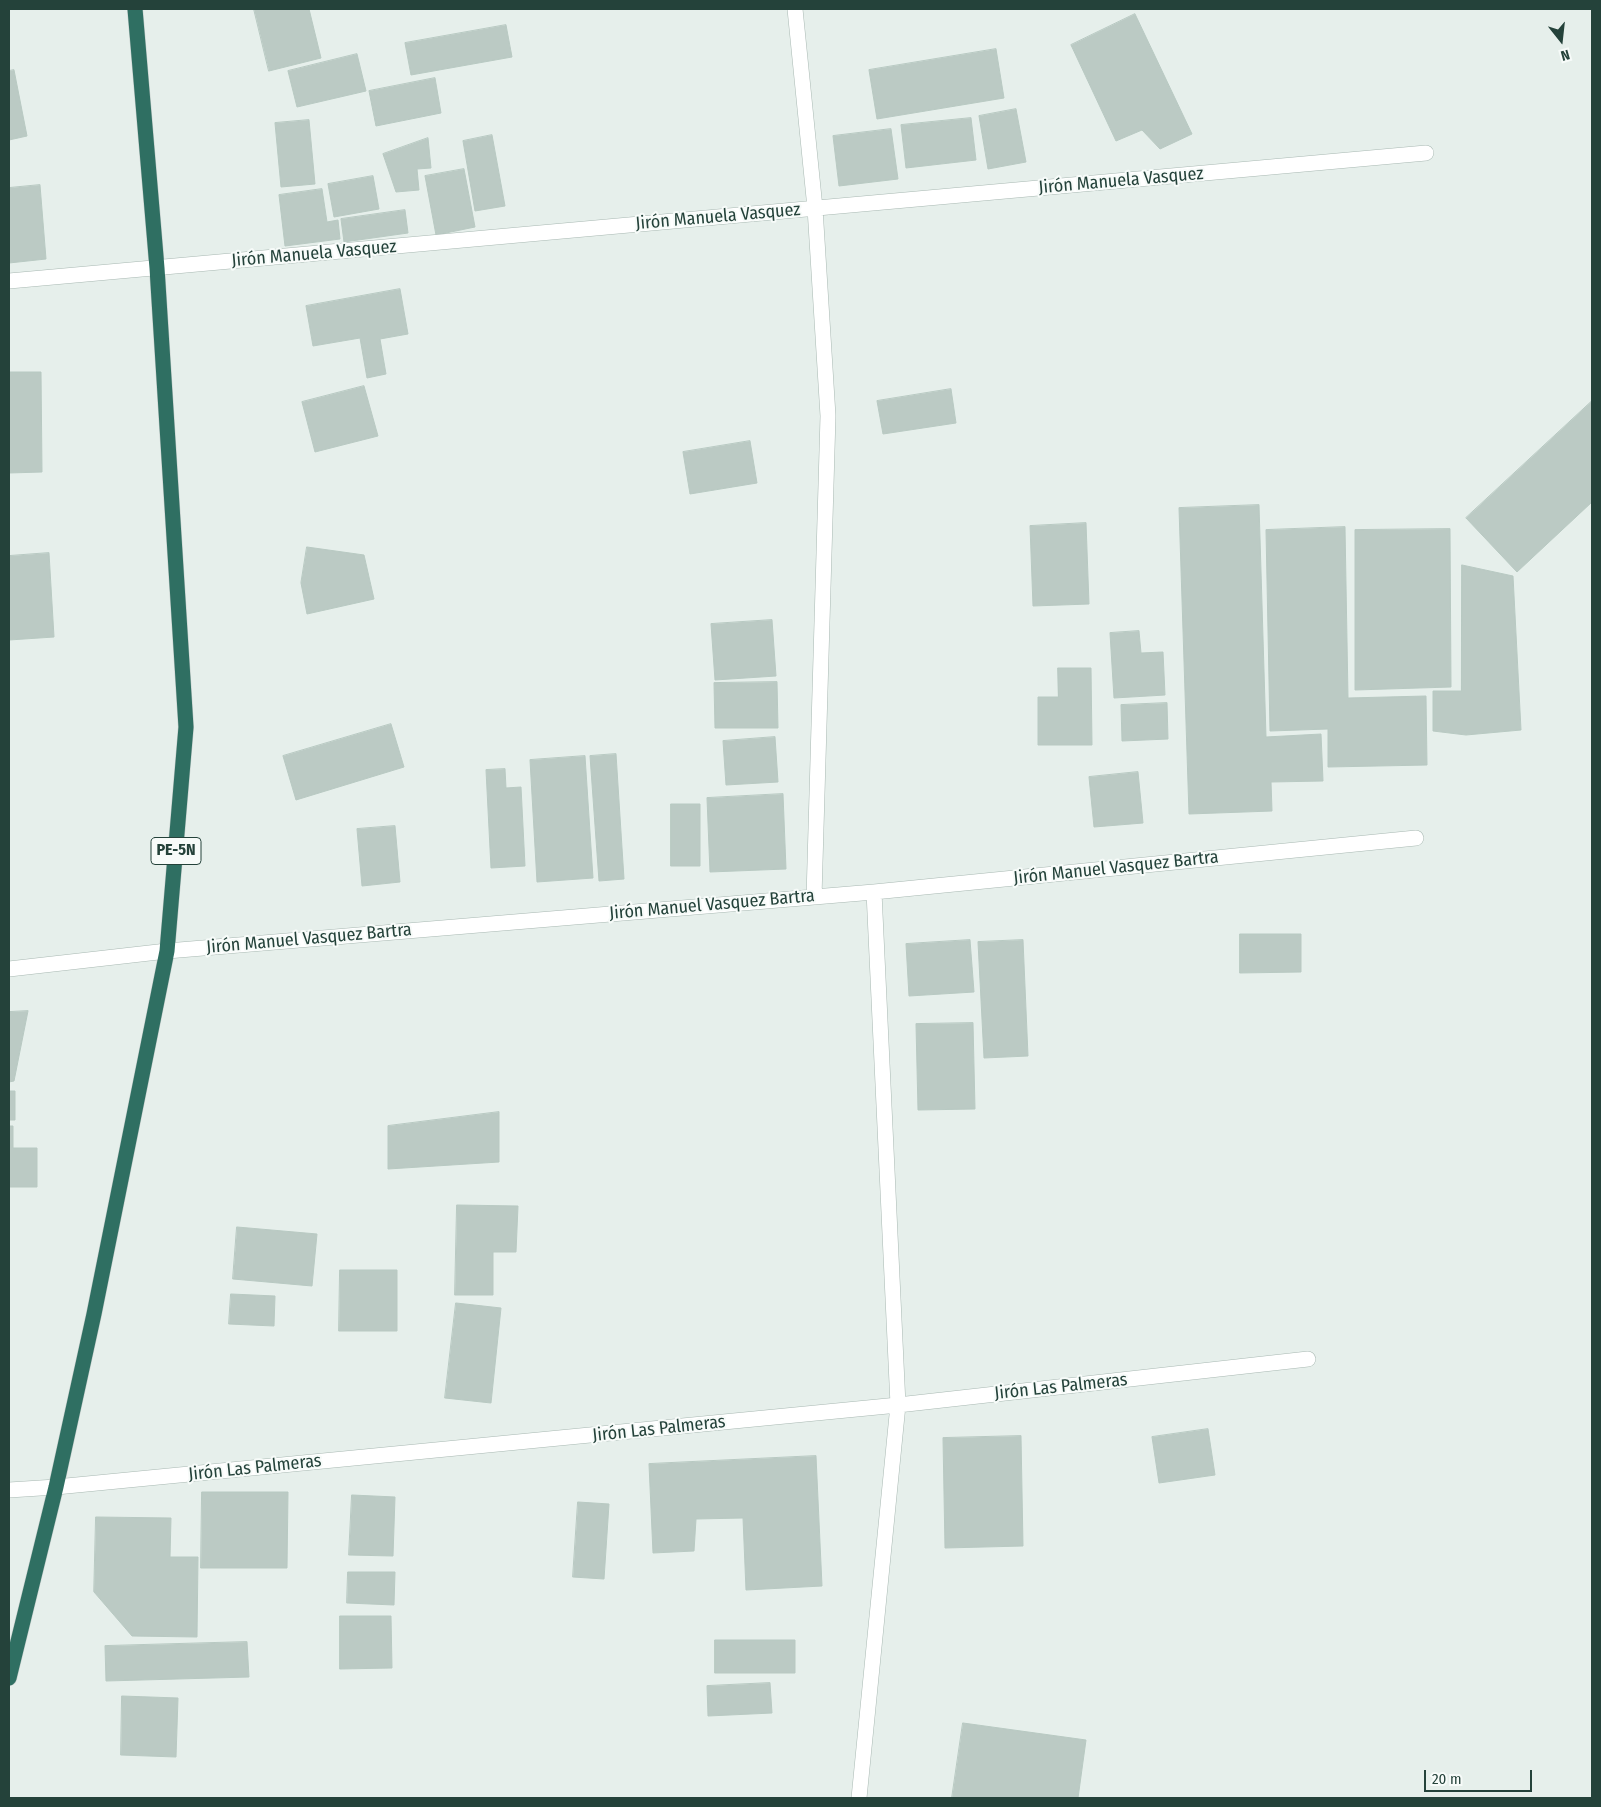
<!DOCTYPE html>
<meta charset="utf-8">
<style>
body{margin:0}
#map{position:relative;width:1601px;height:1807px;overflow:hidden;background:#e6efeb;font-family:"Fira Sans Condensed",sans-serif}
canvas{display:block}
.frame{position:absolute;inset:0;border:10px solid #24423a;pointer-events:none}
.north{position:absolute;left:1536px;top:15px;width:50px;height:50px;-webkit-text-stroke:4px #f7fbf9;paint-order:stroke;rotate:164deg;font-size:14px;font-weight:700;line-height:20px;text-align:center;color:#24423a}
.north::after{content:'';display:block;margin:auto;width:18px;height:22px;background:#24423a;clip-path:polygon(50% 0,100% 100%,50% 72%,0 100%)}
.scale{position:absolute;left:1424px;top:1770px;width:108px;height:22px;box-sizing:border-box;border:2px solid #24423a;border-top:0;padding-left:6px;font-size:15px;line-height:18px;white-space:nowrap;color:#24423a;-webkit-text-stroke:4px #f7fbf9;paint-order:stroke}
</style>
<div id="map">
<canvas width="1601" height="1807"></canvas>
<div class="frame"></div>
<div class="north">N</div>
<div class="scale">20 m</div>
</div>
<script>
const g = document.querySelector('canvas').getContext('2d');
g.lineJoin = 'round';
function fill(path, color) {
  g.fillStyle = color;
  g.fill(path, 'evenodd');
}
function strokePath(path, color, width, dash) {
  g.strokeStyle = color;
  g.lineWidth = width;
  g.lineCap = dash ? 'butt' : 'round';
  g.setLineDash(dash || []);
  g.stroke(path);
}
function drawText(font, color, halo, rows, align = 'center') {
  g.font = font + ' "Fira Sans Condensed",sans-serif';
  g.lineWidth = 4;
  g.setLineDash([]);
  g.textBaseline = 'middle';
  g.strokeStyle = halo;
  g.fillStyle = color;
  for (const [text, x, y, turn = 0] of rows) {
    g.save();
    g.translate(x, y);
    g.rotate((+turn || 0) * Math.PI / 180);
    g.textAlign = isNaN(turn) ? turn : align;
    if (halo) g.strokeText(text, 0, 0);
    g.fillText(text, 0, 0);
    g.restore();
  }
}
const building = new Path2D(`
 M254,9H309L321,58L269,71Z
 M1135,14L1192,134L1160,149L1142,130L1116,141L1071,45Z
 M506,25L512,57L411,75L405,43Z
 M996,49L1004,98L877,119L869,70Z
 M357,54L366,91L297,107L288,71Z
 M14,70L27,136L9,140V71Z
 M435,78L441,113L376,126L369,91Z
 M1016,109L1026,162L988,169L979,116Z
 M971,118L976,160L906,168L901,125Z
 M309,120L315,184L281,187L275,123Z
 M891,129L898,179L839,186L833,136Z
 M492,135L505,206L475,211L463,141Z
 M428,138L431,168L417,169L419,190L396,192L383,154Z
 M464,169L475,227L436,235L425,176Z
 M373,176L379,209L334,217L328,184Z
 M40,185L46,259L9,263V188Z
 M322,189L327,222L338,220L340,239L285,246L279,195Z
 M405,210L408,233L344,242L341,219Z
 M400,289L408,334L380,339L386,374L367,378L360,338L313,346L306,306Z
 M9,372H41L42,472L9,473Z
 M364,386L378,436L315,452L302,402Z
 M951,389L956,423L883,434L877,401Z
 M1592,401V502L1517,572L1466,518Z
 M750,441L757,483L690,494L683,452Z
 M1259,505L1266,737L1321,734L1323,781L1271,782L1272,811L1189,814L1179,508Z
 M1086,523L1089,604L1033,606L1030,526Z
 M1345,527L1348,698L1426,696L1427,765L1328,767V729L1270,731L1266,530Z
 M1450,529L1451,687L1355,690V530Z
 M307,547L364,555L374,599L307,614L301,583Z
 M49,553L54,637L9,640V556Z
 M1462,565L1513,576L1521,730L1466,735L1433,731V691H1461Z
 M772,620L776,676L715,680L711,624Z
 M1139,631L1141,653L1163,652L1165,695L1114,698L1110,633Z
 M1058,668H1091L1092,745H1038V697H1058Z
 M777,682L778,728H715L714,683Z
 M1167,703L1168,739L1122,741L1121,705Z
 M391,724L404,767L296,800L283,756Z
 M775,737L778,782L726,785L723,741Z
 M616,754L624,879L599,881L590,756Z
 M585,756L593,878L537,882L530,760Z
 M505,769L506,788L521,787L525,866L491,868L486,770Z
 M1138,772L1143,823L1094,827L1089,777Z
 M783,794L786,869L710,872L707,798Z
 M671,804H700V866H671Z
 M395,826L400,882L362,886L357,829Z
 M1240,934H1301V972L1240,973Z
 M970,940L974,992L909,996L906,944Z
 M1023,940L1028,1056L984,1058L978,942Z
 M28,1011L14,1081L9,1082V1012Z
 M973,1023L975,1109L918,1110L916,1024Z
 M9,1091H15V1120H9Z
 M499,1112V1162L388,1169V1126Z
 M9,1126H13V1148H37V1187H9Z
 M457,1205L518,1206L516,1252H493V1295H455Z
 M237,1227L317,1234L312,1286L233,1279Z
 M340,1270H397V1331H339Z
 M231,1294L275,1296L274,1326L229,1324Z
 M456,1303L501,1308L491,1403L445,1398Z
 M1208,1429L1215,1475L1159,1483L1152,1437Z
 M1021,1436L1023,1546L945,1548L943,1438Z
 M816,1456L822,1586L746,1590L743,1518L696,1519L694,1551L653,1553L649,1464Z
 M202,1492H288L287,1568H201Z
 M352,1495L395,1497L393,1556L349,1555Z
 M578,1502L609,1504L604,1579L573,1577Z
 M96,1517L171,1518L170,1557H198L197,1637L132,1636L94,1592Z
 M348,1572H395L394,1605L347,1603Z
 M340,1616H391L392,1668L340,1669Z
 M715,1640H795V1673H715Z
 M247,1642L249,1677L106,1681L105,1646Z
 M770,1683L772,1713L708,1716L707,1686Z
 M122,1696L178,1698L176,1757L121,1755Z
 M963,1723L1086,1740L1078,1798H952Z`);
const minor = new Path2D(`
 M795,9L815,208L828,416L814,897
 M9,281L1426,153
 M9,969L167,951L874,892L1416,838
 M9,1490L56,1487L898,1405L1308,1359
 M859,1798L898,1405L874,892`);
const highway = new Path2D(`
 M9,1678L56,1487L94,1314L167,951L186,727L157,268L135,9`);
const shields = [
 [176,851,50]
];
const shieldNames = [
 ["PE-5N",176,851]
];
const streetNames = [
 ["Jirón Manuela Vasquez",1121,181,-5],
 ["Jirón Manuela Vasquez",718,217,-5],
 ["Jirón Manuela Vasquez",314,254,-5],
 ["Jirón Manuel Vasquez Bartra",1116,868,-6],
 ["Jirón Manuel Vasquez Bartra",712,905,-5],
 ["Jirón Manuel Vasquez Bartra",309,939,-5],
 ["Jirón Las Palmeras",1061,1387,-6],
 ["Jirón Las Palmeras",659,1429,-6],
 ["Jirón Las Palmeras",255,1468,-6]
];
fill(building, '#bbcac4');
strokePath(building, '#b8c9c2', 1);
strokePath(minor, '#a8b8b2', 16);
strokePath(highway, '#c2cac8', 16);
strokePath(minor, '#fff', 15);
strokePath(highway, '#2f6f62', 15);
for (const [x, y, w] of shields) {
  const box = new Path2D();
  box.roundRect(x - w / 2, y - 13.5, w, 27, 4);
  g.fillStyle = '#f7fbf9';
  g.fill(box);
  strokePath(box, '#24423a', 1);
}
drawText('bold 16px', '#24423a', null, shieldNames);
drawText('18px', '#24423a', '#f7fbf9', streetNames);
</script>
